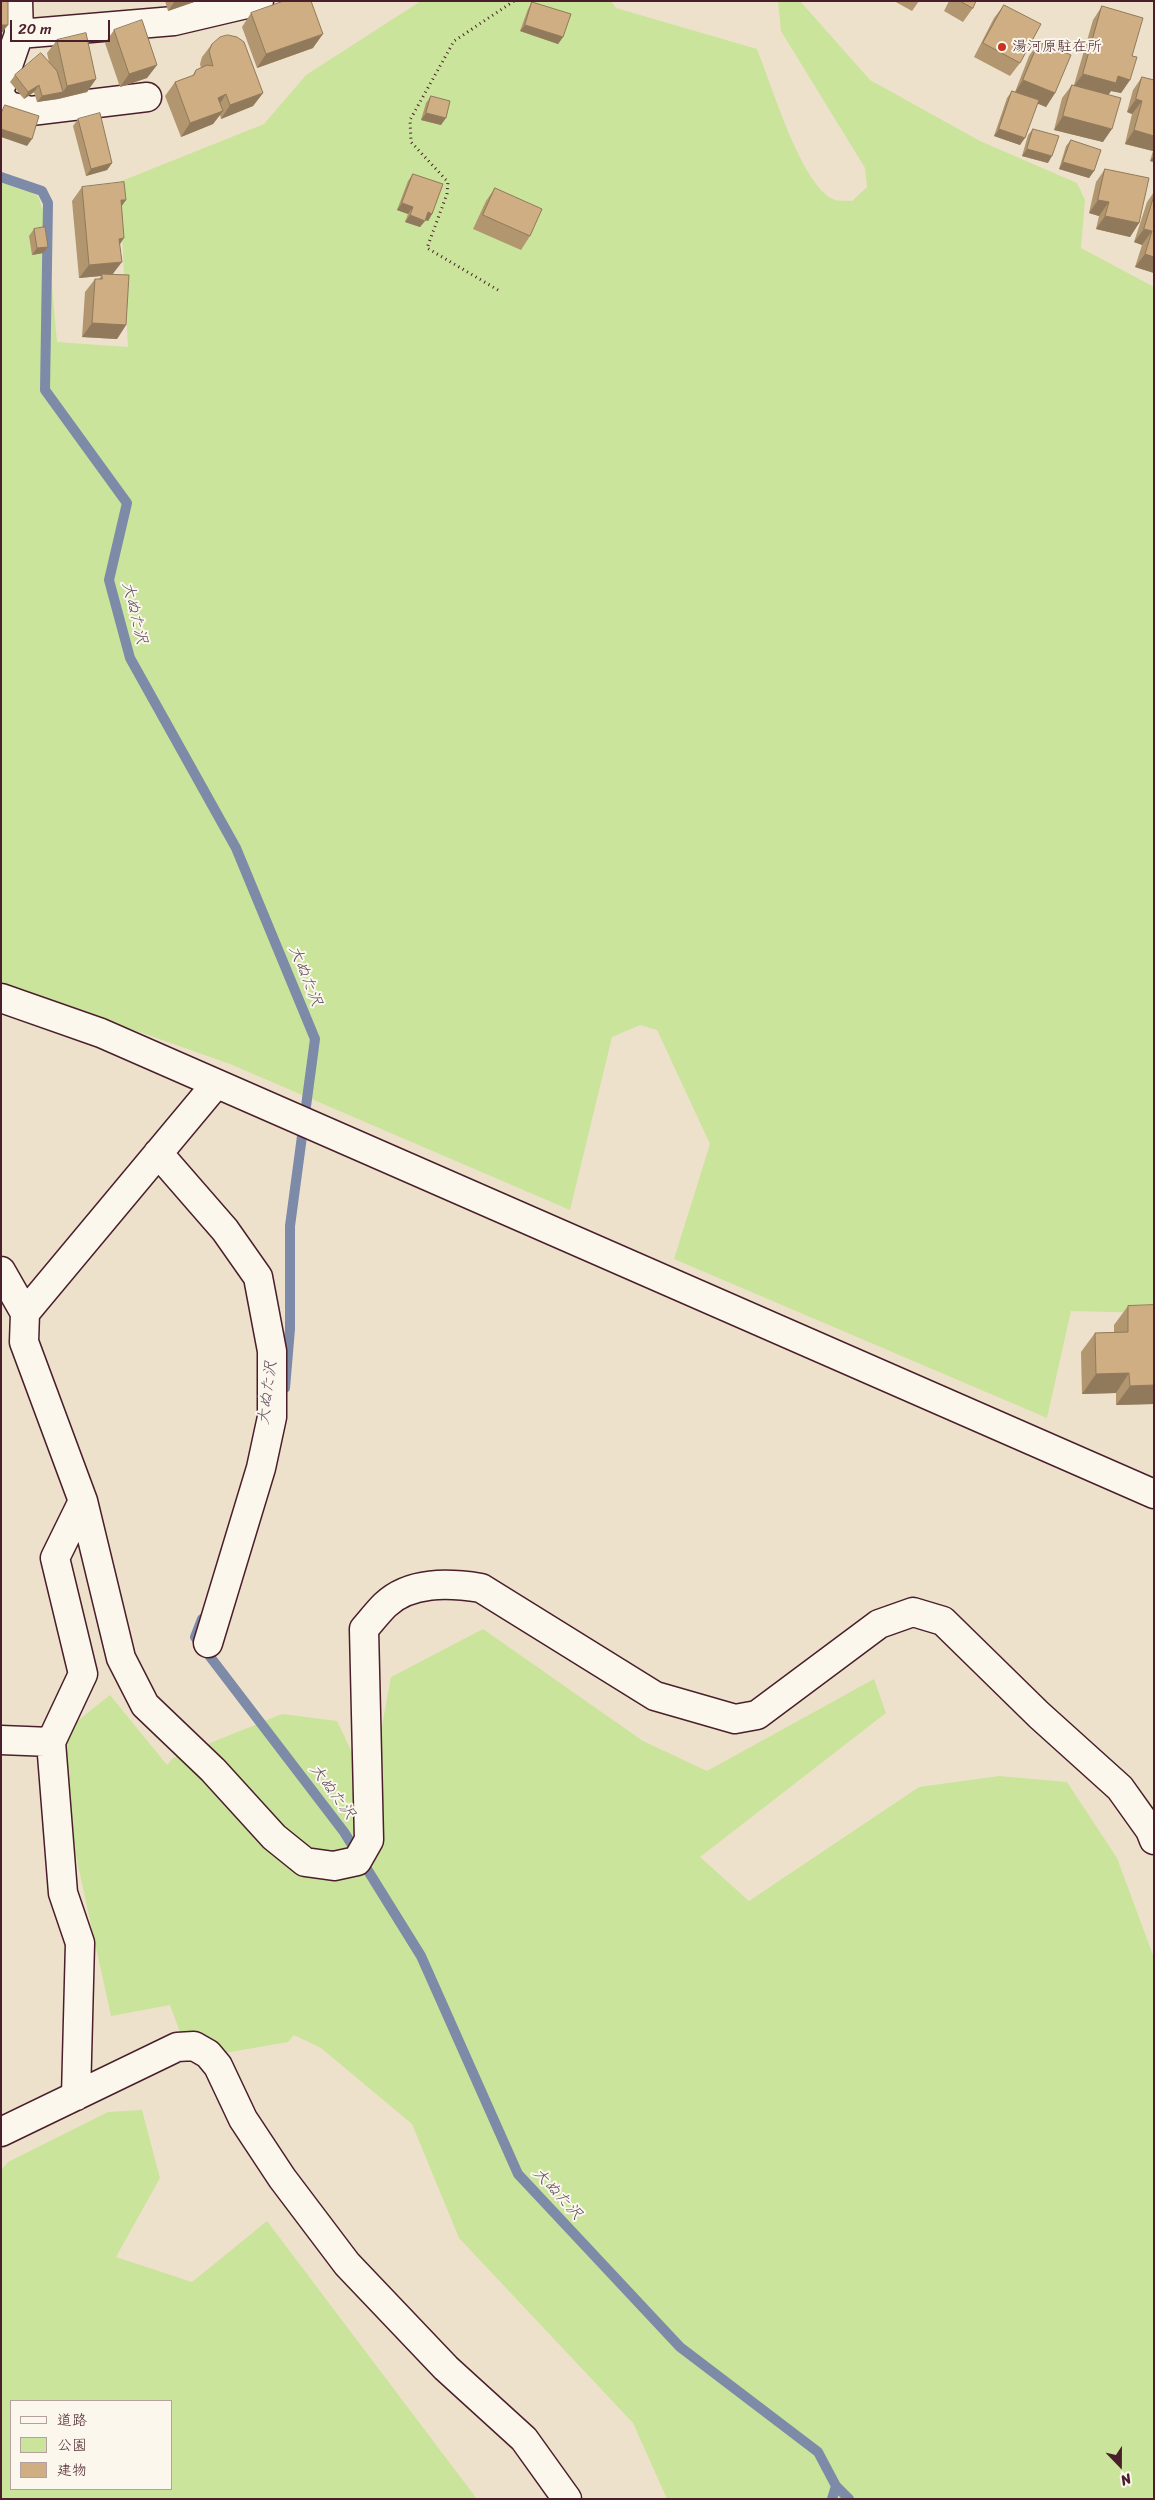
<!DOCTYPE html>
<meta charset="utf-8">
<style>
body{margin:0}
#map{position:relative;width:1155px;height:2500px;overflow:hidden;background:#eee1cc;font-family:Sriracha,"Klee One",sans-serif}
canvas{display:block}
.frame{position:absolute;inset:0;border:2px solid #4a1f2b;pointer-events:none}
.legend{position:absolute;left:10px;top:2400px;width:162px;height:90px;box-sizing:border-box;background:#fbf7ec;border:1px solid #b4a19f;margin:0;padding:6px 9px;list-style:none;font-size:15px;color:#4a1f2b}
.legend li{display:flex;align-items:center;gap:10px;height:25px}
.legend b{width:25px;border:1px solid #b4a19f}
.north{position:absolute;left:1095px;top:2440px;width:50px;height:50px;-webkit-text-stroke:4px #fbf7ec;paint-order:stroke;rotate:158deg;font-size:14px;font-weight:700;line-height:20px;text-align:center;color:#4a1f2b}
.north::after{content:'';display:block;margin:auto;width:18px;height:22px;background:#4a1f2b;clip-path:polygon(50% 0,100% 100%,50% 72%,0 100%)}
.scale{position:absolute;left:10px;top:20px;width:100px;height:22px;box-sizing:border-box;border:2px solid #4a1f2b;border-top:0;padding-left:6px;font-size:15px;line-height:18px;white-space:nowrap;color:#4a1f2b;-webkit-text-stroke:4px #fbf7ec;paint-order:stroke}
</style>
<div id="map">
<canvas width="1155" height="2500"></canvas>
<div class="frame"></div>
<ul class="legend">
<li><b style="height:6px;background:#fbf7ec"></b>道路</li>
<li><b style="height:14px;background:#cae49b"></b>公園</li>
<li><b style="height:14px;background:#ceae82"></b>建物</li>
</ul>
<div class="north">N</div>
<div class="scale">20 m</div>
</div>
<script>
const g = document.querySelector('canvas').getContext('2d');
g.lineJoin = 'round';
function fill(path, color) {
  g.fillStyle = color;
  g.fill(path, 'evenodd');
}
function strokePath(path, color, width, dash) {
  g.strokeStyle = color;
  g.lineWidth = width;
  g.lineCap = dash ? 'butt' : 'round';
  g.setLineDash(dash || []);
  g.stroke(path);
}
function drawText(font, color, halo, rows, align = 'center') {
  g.font = font + ' Sriracha,"Klee One",sans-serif';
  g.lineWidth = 4;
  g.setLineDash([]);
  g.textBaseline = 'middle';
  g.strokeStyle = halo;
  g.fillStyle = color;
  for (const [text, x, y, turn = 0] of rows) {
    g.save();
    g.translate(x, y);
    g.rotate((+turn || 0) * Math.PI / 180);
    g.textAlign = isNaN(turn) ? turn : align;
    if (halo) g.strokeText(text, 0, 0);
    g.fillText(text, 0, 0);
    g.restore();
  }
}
const green = new Path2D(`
 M421,1H611L616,8L757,49C771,83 801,185 833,199C838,202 846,200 852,201L867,187L865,168L781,31L778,1H800L870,80L980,141L1077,183L1085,200L1081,248L1154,287V1313L1071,1311L1047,1418L674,1259L710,1144L657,1030L640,1025L612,1037L570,1210L230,1064L1,983V176L38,196L46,219L57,342L128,347L119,182L264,124L306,75Z
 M483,1629L643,1741L707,1771L874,1679L886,1713L700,1857L749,1901L919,1787L999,1776L1067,1782L1117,1858L1154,1958V2499H667L633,2423L459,2238L412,2124L321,2048L294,2035L288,2042L190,2059L170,2005L111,2016L51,1742L110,1695L167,1765L173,1758L282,1714L337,1721L370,1790L391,1677Z
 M142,2110L160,2178L116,2257L192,2282L267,2221L477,2499H1V2170L8,2162L108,2112ZM11,2401H171V2489H11Z`);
const stream = new Path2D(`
 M1,177L42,191L48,203L45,390L127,503L109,580L130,658L236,848L315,1039L290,1226V1329L285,1388
 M202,1619L195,1637L344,1832L421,1956L518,2174L680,2347L818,2452L836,2486L849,2499
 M832,2499L836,2486`);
const path = new Path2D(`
 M498,290L427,248L447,194L448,182L411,142L410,120L454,41L514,1`);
const minor = new Path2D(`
 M19,34L174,21L259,1
 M1,86L19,34L18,1
 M1,97L8,106L31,111L147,97
 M1,998L101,1033L1154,1494
 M158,1153L225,1230L258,1277L272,1351V1417L261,1468L208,1643
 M1,1271L25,1313L24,1342L83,1501L121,1658L145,1705L213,1770L274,1837L305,1862L334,1866L357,1861L369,1840L364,1629C371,1621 377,1613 385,1605C410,1581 449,1583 481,1588L655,1696L735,1719L757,1715L879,1624L913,1612L943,1621L1039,1715L1120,1788L1150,1830L1154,1840
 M25,1313L216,1084
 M1,1740L51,1742
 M76,2096L80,1943L63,1893L51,1742L83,1674L55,1558L83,1501
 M1,2132L177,2047L194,2046L208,2054L218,2066L243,2119L282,2178L347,2264L446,2368L524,2439L567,2499`);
const wall = new Path2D(`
 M165,1H197L168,11Z
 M894,1H919L912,11Z
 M949,1H976L973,8L963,22L944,11Z
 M532,2L563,37L558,44L520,31L528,9Z
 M1004,5L1020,63L1010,76L974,57L994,18Z
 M1102,6L1132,56L1130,80L1121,93L1111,91L1108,95L1103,142L1054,130L1062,98L1072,85H1074L1093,20Z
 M251,13L313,48L257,68L242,27Z
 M114,30L157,65L147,78L120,87L105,43Z
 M57,40L96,79L87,92L58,99L37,102L34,92L24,99L10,82L15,75L49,62L47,53Z
 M1039,42L1055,93L1046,107L1037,103L1020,145L994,136L1007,98L1012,91L1015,92L1029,56Z
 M212,44L263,93L253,106L221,119L220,115L213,124L181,137L165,96L175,82L192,76L196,70L201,68L200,64L202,57Z
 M1142,77L1154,80V162L1150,161L1153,151L1125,144L1132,114L1127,112L1133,90Z
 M431,96L441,125L421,120L426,103Z
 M78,119L112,163L107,170L86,176L73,126Z
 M1033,129L1048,163L1022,156L1028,135Z
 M1071,140L1094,171L1089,178L1059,169L1066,146Z
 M1105,169L1139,223L1130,237L1096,229L1099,216L1089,213L1096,182Z
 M413,174L432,214L428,221L425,220L420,227L405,222L408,214L397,210L408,181Z
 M82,187L126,200L121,206L120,245L113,274L126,325L117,339L82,337L85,292L95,279H99L101,276L79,278L72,201Z
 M495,188L530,236L521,250L473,229L486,201Z
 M1154,192V273L1135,267L1142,245L1134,242L1147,202Z
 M34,229L48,247L43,253L32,255L29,236Z
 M1128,1306L1154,1404L1116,1405V1393L1082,1394L1081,1352L1095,1333L1114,1332V1325Z`);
const shadedWall = new Path2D(`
 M175,1H197L168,11Z
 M1,25H8L1,34Z
 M525,25L563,37L558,44L520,31Z
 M323,34L313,48L257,68L266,54Z
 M157,65L147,78L120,87L129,74Z
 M1083,74L1118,76L1130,80L1121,93L1111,91L1107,97L1073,87Z
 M96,79L87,92L58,99L37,102L42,96L63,92L67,86Z
 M1023,80L1055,93L1046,107L1014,94Z
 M39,85L34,92L24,99L28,92Z
 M263,93L253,106L221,119L230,105Z
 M226,94L217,108L218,98Z
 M1136,99L1142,101L1132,114L1127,112Z
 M223,111L213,124L181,137L190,123Z
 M426,113L446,118L441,125L421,120Z
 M1063,116L1112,129L1103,142L1054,130Z
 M1,129L32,139L27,146L1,137Z
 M999,129L1025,138L1020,145L994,136Z
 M1134,130L1154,136V150L1153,151L1125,144Z
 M1027,149L1052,156L1048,163L1022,156Z
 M1154,156V162L1150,161Z
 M1063,162L1094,171L1089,178L1059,169Z
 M112,163L107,170L86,176L91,169Z
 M121,200H126L116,214Z
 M1098,200L1109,202L1099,216L1089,213Z
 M402,203L413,207L408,214L397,210Z
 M428,212L432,214L428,221L423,219Z
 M410,215L425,221L420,227L405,222Z
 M1105,216L1139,223L1130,237L1096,229Z
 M1144,229L1152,231L1142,245L1134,242Z
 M124,238L115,252L119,239Z
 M48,247L43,253L32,255L37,248Z
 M1145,254L1154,257V273L1135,267Z
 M122,262L112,275L102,274L101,276L79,278L89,265Z
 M92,323L126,325L117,339L82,337Z
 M1129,1373L1116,1393L1082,1394L1096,1374Z
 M1154,1385V1404L1116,1405L1130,1386Z`);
const building = new Path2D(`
 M1,1H8V25H1Z
 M284,1H311L323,34L266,54L251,13Z
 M960,1H976L973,8Z
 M532,2L571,14L563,37L525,25Z
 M1004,5L1041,24L1020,63L983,43Z
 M1102,6L1143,18L1132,56L1137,57L1130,80L1118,76L1116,83L1083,74Z
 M142,20L157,65L129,74L114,30Z
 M86,33L96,79L67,86L57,40Z
 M228,35L237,37L244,42L263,93L230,105L226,94L218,98L223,111L190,123L175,82L194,75L196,70L207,65L213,66L209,51L212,44L220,37Z
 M1039,42L1071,55L1055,93L1023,80Z
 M41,53L57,71L63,92L42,96L39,85L28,92L15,75Z
 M1142,77L1154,80V136L1134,130L1142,101L1136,99Z
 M1072,85L1121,98L1112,129L1063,116Z
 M1012,91L1039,100L1025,138L999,129Z
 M431,96L450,101L446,118L426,113Z
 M5,105L39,116L32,139L1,129V114Z
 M100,113L112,163L91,169L78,119Z
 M1033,129L1059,136L1052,156L1027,149Z
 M1071,140L1101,150L1094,171L1063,162Z
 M1105,169L1149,178L1139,223L1105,216L1109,202L1098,200Z
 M413,174L443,184L432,214L428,212L425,221L410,215L413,207L402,203Z
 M124,182L126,200H121L124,238L119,239L122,262L89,265L82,187Z
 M495,188L542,209L530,236L483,215Z
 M1154,196V257L1145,254L1152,231L1144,229Z
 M45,227L48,247L37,248L34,229Z
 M102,274L129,275L126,325L92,323L95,279H102Z
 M1154,1305V1385L1130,1386L1129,1373L1096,1374L1095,1333L1128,1332V1306Z`);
const markers = [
 [1002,47,5,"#c8321e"]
];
const poiNames = [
 ["湯河原駐在所",1012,47]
];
const waterNames = [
 ["大ぬた沢",134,613,76],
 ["大ぬた沢",305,976,68],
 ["大ぬた沢",268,1393,-83],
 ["大ぬた沢",332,1792,53],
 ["大ぬた沢",557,2194,47]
];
fill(green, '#cae49b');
strokePath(stream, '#7d8aa8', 10);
strokePath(minor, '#4a1f2b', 31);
strokePath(path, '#4a1f2b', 3, [1, 4]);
strokePath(minor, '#fbf7ec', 28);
fill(wall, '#b19670');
fill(shadedWall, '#907a5b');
fill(building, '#ceae82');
strokePath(building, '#907a5b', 1);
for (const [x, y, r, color] of markers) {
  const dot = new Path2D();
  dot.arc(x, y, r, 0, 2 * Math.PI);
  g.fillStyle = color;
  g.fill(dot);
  strokePath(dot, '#fbf7ec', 2);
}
drawText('15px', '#4a1f2b', '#fbf7ec', poiNames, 'left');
drawText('italic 16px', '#5f4c5f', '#fbf7ec', waterNames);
</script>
